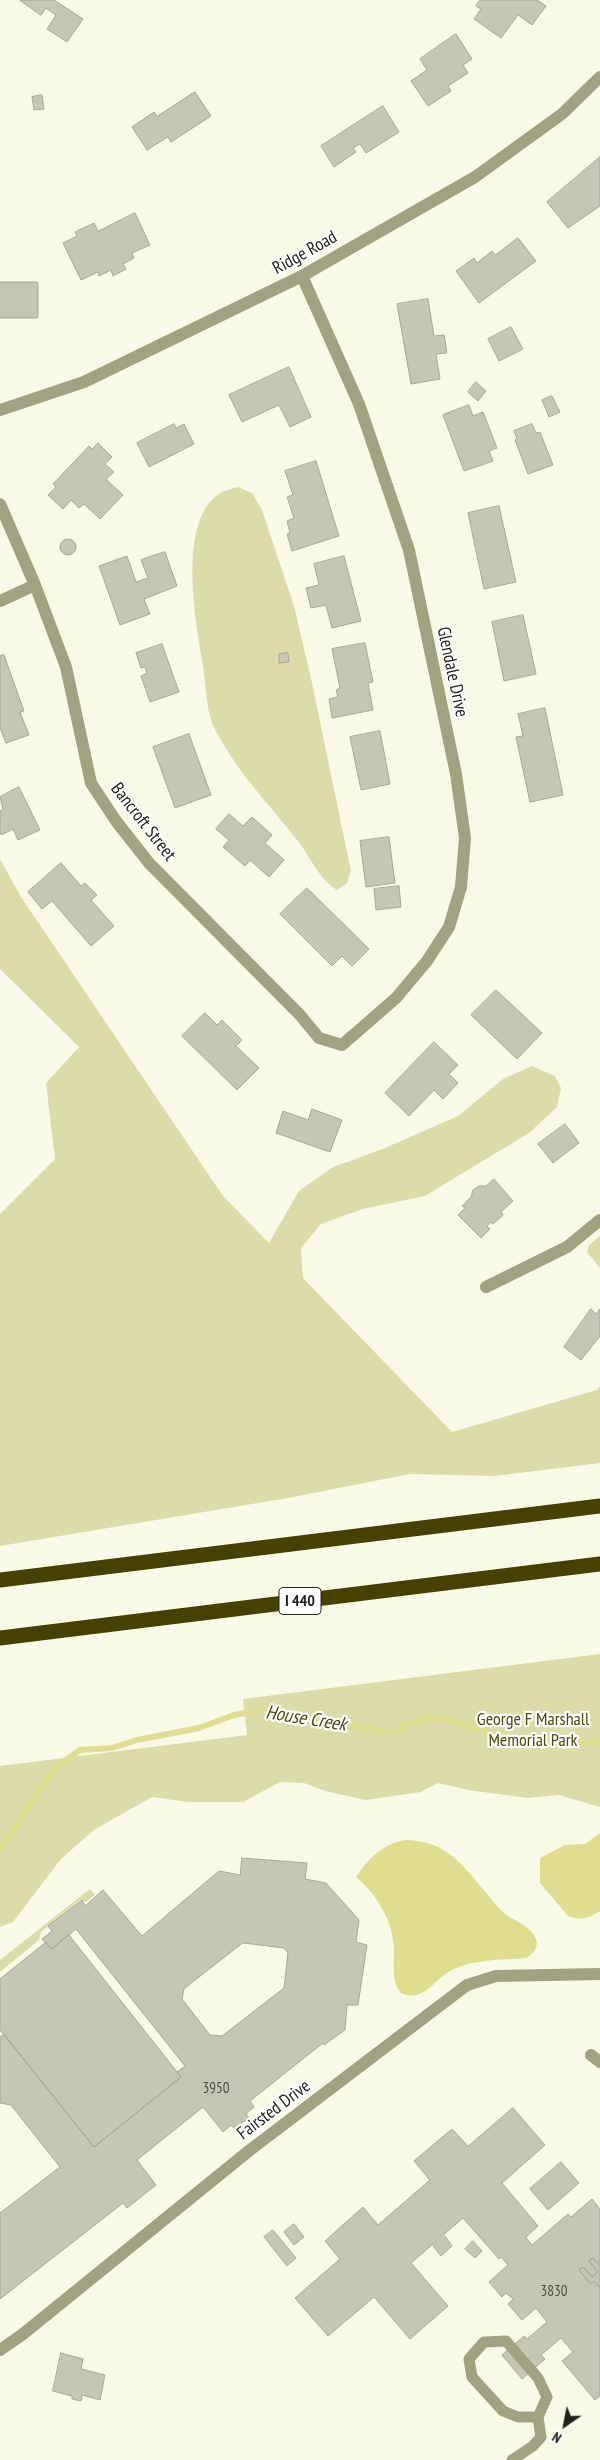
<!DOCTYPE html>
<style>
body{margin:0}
#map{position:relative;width:600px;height:2460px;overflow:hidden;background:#f9f9e8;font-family:"PT Sans Narrow",sans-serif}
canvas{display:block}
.north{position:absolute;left:540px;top:2400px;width:50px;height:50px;-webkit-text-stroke:4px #fff;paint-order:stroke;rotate:213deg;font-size:14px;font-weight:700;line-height:20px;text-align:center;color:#23231d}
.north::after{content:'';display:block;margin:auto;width:18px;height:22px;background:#23231d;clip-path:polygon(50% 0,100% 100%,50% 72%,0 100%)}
</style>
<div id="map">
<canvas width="600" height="2460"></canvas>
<div class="north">N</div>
</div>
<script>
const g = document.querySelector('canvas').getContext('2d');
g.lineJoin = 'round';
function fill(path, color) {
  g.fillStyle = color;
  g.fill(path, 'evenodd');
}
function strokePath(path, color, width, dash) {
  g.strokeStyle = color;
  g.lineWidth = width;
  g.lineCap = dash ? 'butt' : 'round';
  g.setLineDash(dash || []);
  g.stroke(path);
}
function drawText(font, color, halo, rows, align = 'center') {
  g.font = font + ' "PT Sans Narrow",sans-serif';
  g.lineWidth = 4.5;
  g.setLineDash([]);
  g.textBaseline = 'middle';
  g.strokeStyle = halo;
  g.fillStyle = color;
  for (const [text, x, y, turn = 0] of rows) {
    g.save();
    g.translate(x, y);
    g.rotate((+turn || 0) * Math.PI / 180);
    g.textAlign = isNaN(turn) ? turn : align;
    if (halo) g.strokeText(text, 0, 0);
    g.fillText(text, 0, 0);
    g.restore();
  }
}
const green = new Path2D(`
 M238,487L252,493L262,510L294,606L312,683L351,871L347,883L337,890C318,878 311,858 298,841C268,803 234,769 213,725C206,710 206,682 203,666C196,623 175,515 224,491C228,489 234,488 238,487Z
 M0,859L21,897L223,1196L269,1243L299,1191L333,1167L385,1148L458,1116L503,1079L532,1066L555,1076L561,1088L557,1107L529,1133L425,1196L363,1209L321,1224L301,1248L303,1278L452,1432L597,1390L600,1386V1463L494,1476L410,1474L288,1498L0,1546V1214L55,1159L46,1083L79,1047L0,969Z
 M600,1236V1268L587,1252L589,1245Z
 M600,1654V1807L559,1795L528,1798L468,1790L438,1783L421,1792L365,1800L325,1791L304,1783L280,1782L243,1802H188L152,1797L94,1830L61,1859L13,1922L0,1927V1766L247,1735L243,1699Z
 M90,1889L95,1895L86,1902L80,1900L41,1932L39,1940L0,1972V1960Z`);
const water = new Path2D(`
 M600,1833V1911C590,1918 580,1921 568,1916L540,1883V1858L565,1845L585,1844Z
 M406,1840C448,1841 463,1866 488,1895C493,1901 498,1908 504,1913C514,1921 530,1925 536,1939C539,1948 533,1954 526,1958C502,1960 472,1959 450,1971C433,1981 423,2003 401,1993C391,1981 394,1964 394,1948C392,1919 377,1895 356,1877C369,1858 382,1844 406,1840Z`);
const stream = new Path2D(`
 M0,1850L54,1769L80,1750L112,1748L137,1740L199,1728L234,1715L266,1709L389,1733C402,1729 414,1719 428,1718C451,1717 474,1730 496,1735C530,1744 565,1742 600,1742`);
const building = new Path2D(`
 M20,0H54L83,19L67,42L47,29L56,15L46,8L41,15Z
 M480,0H537L546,6L532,25L518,15L501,38L474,19L481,9L476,6Z
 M456,34L472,59L463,65L468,73L448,86L451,91L428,106L411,81L427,70L420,59Z
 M195,92L211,116L171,142L168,137L147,150L132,127L154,112L157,116Z
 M42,95L44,109L34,110L32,97Z
 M383,106L399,132L366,153L360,144L353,148L356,152L334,167L321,146Z
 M600,157V206L568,228L547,202Z
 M135,213L150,245L132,253L134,258L123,264L126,269L113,276L111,270L99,276L98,272L81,280L63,243L77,236L75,232L94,223L98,231Z
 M518,238L536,261L479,303L456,271L474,258L477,263L492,251L495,255Z
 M0,282H38V318H0Z
 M428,299L434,336L444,335L447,353L436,354L440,379L411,384L397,304Z
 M511,327L523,349L499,361L488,339Z
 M289,367L311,417L290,427L279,405L242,422L229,395Z
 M476,382L486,391L478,401L468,392Z
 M552,396L560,412L549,417L542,400Z
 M469,405L473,416L483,412L497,448L489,451L493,461L464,471L443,415Z
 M174,424L176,428L184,424L194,444L149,467L137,443Z
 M532,424L536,433L540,432L553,465L528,474L515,440L517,439L514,431Z
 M98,443L112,457L105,464L114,472L106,479L123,495L100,519L84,504L79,508L71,500L63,509L48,495L56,487L53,484L89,446L92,449Z
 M316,461L339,536L292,551L287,534L290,533L287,521L294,518L287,497L293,495L285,471Z
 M499,506L516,582L484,589L468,513Z
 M60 547a8 8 0 1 1 16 0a8 8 0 1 1-16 0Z
 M165,552L177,586L144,599L150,614L120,625L99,566L127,556L136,582L148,578L141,560Z
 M344,556L361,621L332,628L326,605L311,608L306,588L319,585L314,564Z
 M523,615L536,674L504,681L492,622Z
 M365,643L373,682L368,683L373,710L332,718L329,699L338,697L336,690L340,688L332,649Z
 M162,644L179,692L150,702L141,676L147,673L145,667L141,668L136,653Z
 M288,653L289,662L279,663V654Z
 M4,655L24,711L20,712L29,735L6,743L0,728V656Z
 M545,708L563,795L530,802L516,737L523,736L518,714Z
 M380,731L390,784L361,790L350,737Z
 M189,734L211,795L175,808L153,747Z
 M19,787L40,830L18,840L13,829L1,835L0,832V811L3,809L0,797Z
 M229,814L243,826L252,817L272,835L265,843L284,860L269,877L250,860L245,866L223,847L229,840L216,829Z
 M389,837L395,883L366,887L360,841Z
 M61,863L81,886L85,883L97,895L91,900L114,926L91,946L52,901L42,909L28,892Z
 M399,886L401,907L376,910L374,889Z
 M307,888L369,949L352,966L342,956L332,966L280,914Z
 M496,990L542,1033L517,1059L471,1015Z
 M205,1013L217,1025L222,1020L242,1040L236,1046L259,1068L237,1090L182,1036Z
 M434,1042L458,1065L449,1074L458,1083L443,1099L434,1090L409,1116L385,1093Z
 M312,1109L342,1120L330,1152L276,1133L283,1111L308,1120Z
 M565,1124L579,1143L553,1163L538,1144Z
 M494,1179L513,1201L501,1212L503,1215L493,1224L491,1222L487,1226L490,1229L481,1238L458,1215L465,1208L462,1206L471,1197L473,1190L479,1186H486Z
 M591,1309L596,1314L600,1309V1336L581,1360L564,1347Z
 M242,1858L307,1863L305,1879L326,1883L359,1920L356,1942L367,1945L358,2005H347L345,2030L324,2045L323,2043L250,2101L254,2107L246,2114L249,2118L234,2128L231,2125L223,2132L203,2107L137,2160L156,2185L127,2208L123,2203L0,2299V2213L60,2167L11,2105L0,2103V2037L4,2034L94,2147L181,2077L177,2072L185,2066L76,1929L51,1949L42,1939L52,1931L48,1926L82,1900L85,1906L103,1890L142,1936L219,1871L240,1875ZM243,1943L284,1948L288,1953L284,1988L222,2036L210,2035L182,1999L184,1989Z
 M69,1935L181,2077L94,2147L0,2030V1979L46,1942L51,1949Z
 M513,2108L545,2145L502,2183L538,2226L526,2237L527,2239L532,2245L568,2214L571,2217L592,2199L600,2209V2266L593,2258L589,2261L598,2272L592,2277L583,2267L579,2270L591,2284L594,2281L600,2288V2396L595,2400L562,2361L573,2352L561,2338L541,2355L545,2359L522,2379L502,2355L524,2336L527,2339L547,2322L536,2308L522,2320L508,2304L513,2299L506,2293L502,2297L489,2282L508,2265L501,2257L499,2259L463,2218L411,2263L448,2306L410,2339L374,2297L328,2336L295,2298L340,2259L325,2241L363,2207L378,2225L430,2180L414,2161L452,2129L468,2146Z
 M561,2162L579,2183L548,2210L530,2189Z
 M294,2224L304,2237L294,2245L284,2232Z
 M273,2230L296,2258L287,2266L264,2237Z
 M445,2236L452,2246L441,2256L433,2246Z
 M473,2241L482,2251L475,2258L465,2249Z
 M593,2258L600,2266V2288L594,2281L591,2284L579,2270L583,2267L592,2277L598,2272L589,2261Z
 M61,2353L83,2359L81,2369L105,2375L100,2400L82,2395L81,2401L72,2399V2396L53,2391Z`);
const service = new Path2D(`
 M512,2460L533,2446L541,2437L538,2417L547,2397L538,2378L506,2341L484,2342L469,2359L472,2377L503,2411L518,2417H538`);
const minor = new Path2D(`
 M0,504L35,585L66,667L91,783L116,821L149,863L300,1015L319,1038L342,1045L396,998L427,961L449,927L461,887L465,838L456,774L409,550L359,404L302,276
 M0,601L35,585
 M486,1287L567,1247L600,1220
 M591,2055L600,2062
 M0,2350L23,2334L250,2150L467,1985L496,1976L600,1974`);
const tertiary = new Path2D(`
 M0,410L84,382L302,276L475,177L562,114L600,77`);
const motorway = new Path2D(`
 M0,1580L600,1506
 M0,1638L600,1564`);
const numberNames = [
 ["3950",216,2089],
 ["3830",554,2292]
];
const shields = [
 [300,1601,42]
];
const shieldNames = [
 ["I 440",300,1601]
];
const streetNames = [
 ["Ridge Road",305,253,-29],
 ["Glendale Drive",452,672,78],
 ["Bancroft Street",143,822,52],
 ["Fairsted Drive",274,2110,-37]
];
const parkNames = [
 ["George F Marshall",533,1720],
 ["Memorial Park",533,1741]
];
const waterNames = [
 ["House Creek",306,1719,9]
];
fill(green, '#dcdcab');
fill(water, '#dfde90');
strokePath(stream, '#dfde90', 6);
fill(building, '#c6c6b5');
strokePath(building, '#a8a898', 1);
strokePath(service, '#a2a282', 11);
strokePath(minor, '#a2a282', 12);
strokePath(tertiary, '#a2a282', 12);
strokePath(motorway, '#454200', 15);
drawText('15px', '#4c4c43', null, numberNames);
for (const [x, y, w] of shields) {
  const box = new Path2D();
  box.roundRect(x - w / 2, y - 13.5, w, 27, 4);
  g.fillStyle = '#fff';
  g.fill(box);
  strokePath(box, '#23231d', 1);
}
drawText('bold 16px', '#23231d', null, shieldNames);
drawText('18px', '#23231d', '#fff', streetNames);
drawText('18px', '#4b490c', '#fff', parkNames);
drawText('italic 19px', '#4c490d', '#fff', waterNames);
</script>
